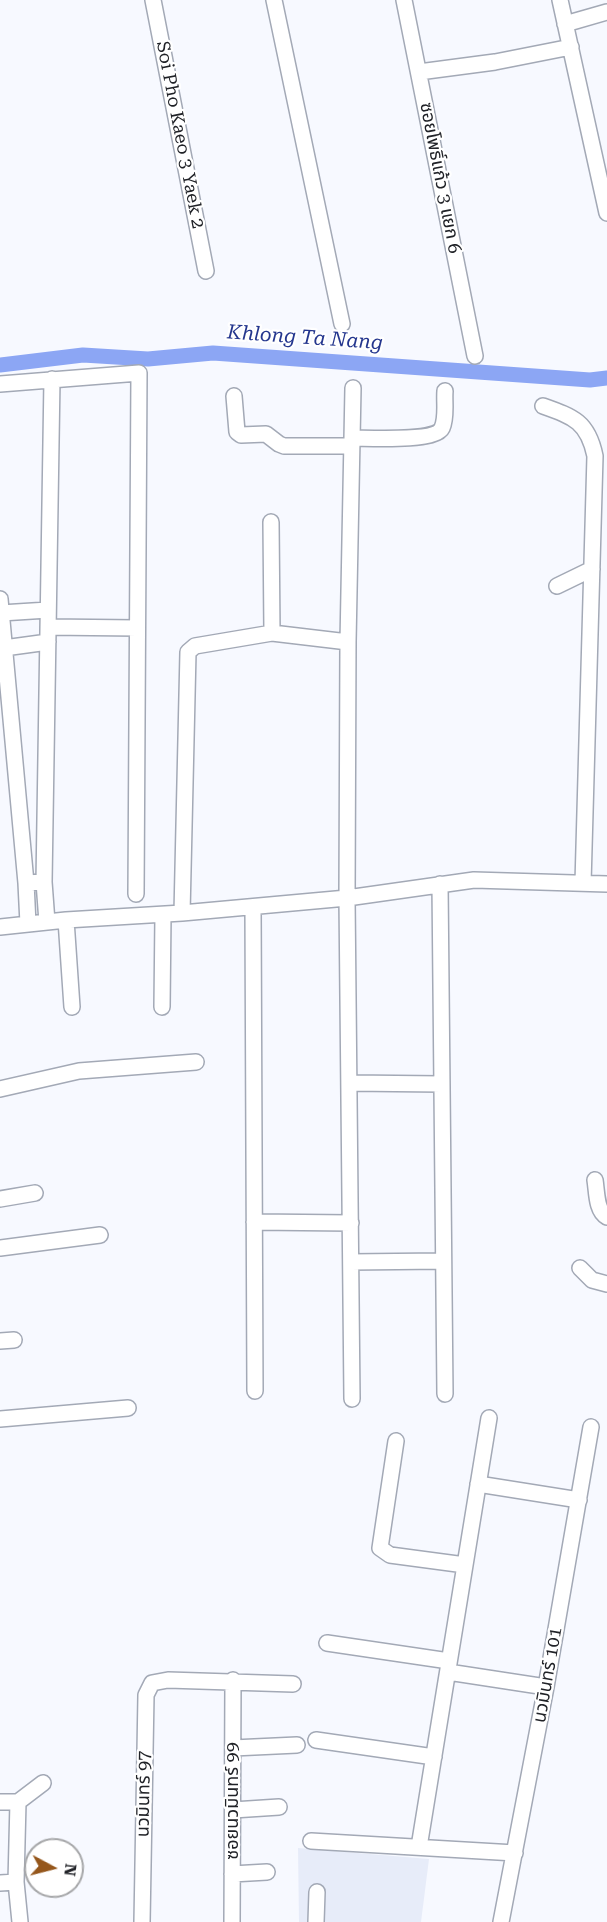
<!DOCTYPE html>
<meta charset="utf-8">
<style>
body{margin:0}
#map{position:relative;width:607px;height:1922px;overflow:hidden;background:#f7f9ff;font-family:"Roboto Serif",serif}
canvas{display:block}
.north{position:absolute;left:24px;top:1838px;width:60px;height:60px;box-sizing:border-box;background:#fff;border:2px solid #a6a7a9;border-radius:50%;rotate:97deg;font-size:16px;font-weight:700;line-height:24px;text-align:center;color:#202227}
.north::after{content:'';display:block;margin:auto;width:21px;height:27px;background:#95571c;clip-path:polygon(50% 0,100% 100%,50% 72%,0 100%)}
</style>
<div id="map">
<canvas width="607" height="1922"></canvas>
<div class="north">N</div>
</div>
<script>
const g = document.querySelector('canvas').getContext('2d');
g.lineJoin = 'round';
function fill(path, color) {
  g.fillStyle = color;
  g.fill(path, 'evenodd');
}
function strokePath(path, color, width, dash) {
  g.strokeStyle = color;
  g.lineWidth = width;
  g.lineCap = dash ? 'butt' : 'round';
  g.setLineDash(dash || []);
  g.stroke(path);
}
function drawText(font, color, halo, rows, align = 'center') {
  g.font = font + ' "Roboto Serif","Noto Sans Thai",serif';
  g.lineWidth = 4.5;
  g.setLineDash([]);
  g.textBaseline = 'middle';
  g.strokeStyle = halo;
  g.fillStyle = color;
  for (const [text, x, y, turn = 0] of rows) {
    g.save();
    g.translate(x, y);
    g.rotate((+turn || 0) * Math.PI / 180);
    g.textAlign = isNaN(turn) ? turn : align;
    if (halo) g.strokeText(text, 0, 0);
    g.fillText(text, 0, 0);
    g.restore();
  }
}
const built = new Path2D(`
 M298,1848L429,1859L421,1922H299Z`);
const canal = new Path2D(`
 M0,365L83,355L148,359L213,353L590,380L607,378`);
const minor = new Path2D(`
 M153,0L206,271
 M274,0L342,324
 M404,0L475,356
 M560,0L607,213
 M565,24L607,12
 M419,72L495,62L571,47
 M0,384L139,373L136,894
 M234,396L237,432L241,435L266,434L279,444L284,446H352
 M543,406C574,417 588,422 595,456L583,883
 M352,438C369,438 436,442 442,428C447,417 444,402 445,391
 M557,586L592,569
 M0,599L26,883L44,882
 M1,613L48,610
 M48,627L137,628
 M272,633L348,642
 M4,648L48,642
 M26,883L28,924
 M440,884L445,1394
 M253,907L255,1391
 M182,913L188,652L195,646L272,633L271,522
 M66,920L72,1007
 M47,922L44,882L52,379
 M0,927L66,920L182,913L347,898L474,880L607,884
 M162,1007L163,915
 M350,1083L441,1084
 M0,1089L79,1071L196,1062
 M595,1180C597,1192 596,1211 607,1217
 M0,1199L35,1193
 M254,1222L351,1223
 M0,1248L100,1235
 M351,1262L442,1261
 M580,1268L592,1280L607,1284
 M0,1341L14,1340
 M352,1399L347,898L348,642L353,388
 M0,1419L128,1408
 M396,1441L380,1548L390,1555L465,1565
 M478,1484L579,1500
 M327,1643L449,1661
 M448,1672L546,1687
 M316,1740L434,1757
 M233,1748L297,1745
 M0,1802H18L16,1882
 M18,1802L43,1783
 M233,1810L279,1807
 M311,1841L515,1853
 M419,1847L489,1418
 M232,1874L267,1872
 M0,1883L16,1882L20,1922
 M142,1922L146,1695L152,1683L168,1680L293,1684
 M232,1922L233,1680
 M316,1922L317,1892
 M501,1922L546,1687L591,1427`);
const streetNames = [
 ["Soi Pho Kaeo 3 Yaek 2",180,135,79],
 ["ซอยโพธิ์แก้ว 3 แยก 6",440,178,79],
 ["นวมินทร์ 101",548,1675,-80],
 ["นวมินทร์ 97",144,1794,-89],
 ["ซอยนวมินทร์ 99",233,1801,-90]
];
const waterNames = [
 ["Khlong Ta Nang",305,338,4]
];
fill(built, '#e7ecf9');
strokePath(canal, '#8ca6f4', 15);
strokePath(minor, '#a3a9b6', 18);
strokePath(minor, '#fff', 15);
drawText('18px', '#202227', '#fff', streetNames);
drawText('italic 20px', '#24368e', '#fff', waterNames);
</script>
